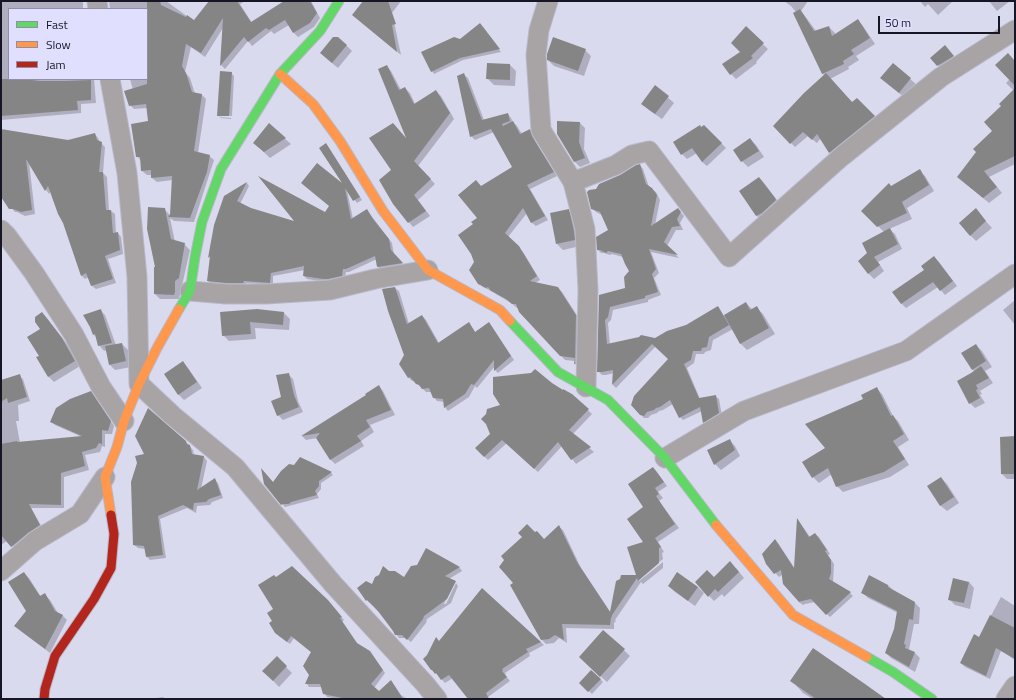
<!DOCTYPE html>
<style>
body{margin:0}
#map{position:relative;width:1016px;height:700px;overflow:hidden;background:#dadaef;font-family:"Titillium Web",sans-serif}
canvas{display:block}
.frame{position:absolute;inset:0;border:2px solid #171627;pointer-events:none}
.legend{position:absolute;left:8px;top:8px;width:140px;height:72px;box-sizing:border-box;background:#e0dffd;border:1px solid #908fa7;margin:0;padding:5px 7px;list-style:none;font-size:12px;color:#171627}
.legend li{display:flex;align-items:center;gap:8px;height:20px}
.legend b{width:20px;border:1px solid #908fa7}
.scale{position:absolute;left:878px;top:16px;width:122px;height:18px;box-sizing:border-box;border:2px solid #171627;border-top:0;padding-left:5px;font-size:12px;line-height:14px;white-space:nowrap;color:#171627;-webkit-text-stroke:3px #e0dffd;paint-order:stroke}
</style>
<div id="map">
<canvas width="1016" height="700"></canvas>
<div class="frame"></div>
<ul class="legend">
<li><b style="height:5px;background:#63d668"></b>Fast</li>
<li><b style="height:5px;background:#ff974d"></b>Slow</li>
<li><b style="height:5px;background:#b3261e"></b>Jam</li>
</ul>
<div class="scale">50 m</div>
</div>
<script>
const g = document.querySelector('canvas').getContext('2d');
g.lineJoin = 'round';
function fill(path, color) {
  g.fillStyle = color;
  g.fill(path, 'evenodd');
}
function strokePath(path, color, width, dash) {
  g.strokeStyle = color;
  g.lineWidth = width;
  g.lineCap = dash ? 'butt' : 'round';
  g.setLineDash(dash || []);
  g.stroke(path);
}
const shadow = new Path2D(`
 M1,1H83V9H9V79H94L96,103L81,104V113L1,120Z
 M109,1H166L195,22L209,3L208,1H245L240,4L252,23L286,1H311L320,18L314,27L298,37L294,33L289,25L274,34L271,31L252,46L248,41L225,69L221,65L223,28L205,57L191,47L185,72L190,78L195,94L202,95L206,99L198,153L209,156L214,160L194,222L174,221L170,218L175,242L184,244L190,250L179,299H160L155,294L164,209L171,216L173,180L157,182L152,178V175H147L142,171L141,161L137,156L149,122L147,108L134,109L130,105L133,90L130,79H147V9H110Z
 M365,1H401L389,17L394,22L401,55L358,19Z
 M784,1H808L801,11L805,16L816,31L829,27L835,33V35L858,20L863,26L875,44L856,56L859,60L848,67L849,69L830,79L853,103L857,99L878,120L834,156L830,152L821,138L817,143L808,136L795,147L774,126L825,76L823,74L794,13L796,12L791,6Z
 M920,1H953L938,15L928,4L925,7Z
 M989,1H1010L997,11Z
 M483,27L501,52L463,60L434,74L432,71L460,40Z
 M746,28L768,49L756,62L757,63L736,79L731,74L742,52Z
 M346,45L352,51L338,68L327,59Z
 M948,49L955,59L941,68L931,58Z
 M585,50L591,56L584,76L554,66L548,60Z
 M1015,62V164L989,177L1002,193L989,203L964,182L958,177L994,131L1002,106L1014,91L1006,83L1010,79Z
 M893,64L917,85L905,98L888,84Z
 M510,65L516,71L515,86L494,85L488,79Z
 M387,66L391,71L401,90L405,88L410,93L415,104L436,91L441,96L454,119L418,166L435,184L418,200L430,216L413,227L409,222L392,170L408,141Z
 M231,73L234,76L232,116L220,115V117L218,115Z
 M464,75L468,78L484,120L508,114L511,118L513,122L517,126L522,134L530,130L533,134L535,141L557,176L530,189L548,220L536,226L532,223L527,213L508,237L523,252L540,280L535,283L558,288L562,292L580,320L579,367L575,364V361L565,360L519,311L518,308H517L511,303L496,294L492,290L491,291L483,287L479,283L475,262L474,225L478,218L482,187L513,167L494,132L475,140L471,136Z
 M656,87L674,103L662,119L649,110L643,104Z
 M220,117L231,118V119L221,118Z
 M580,123L585,128L584,149L590,163L580,167L575,162Z
 M269,125L291,144L270,158L254,143Z
 M704,126L726,148L707,166L702,162L697,153L687,159L682,154L701,128Z
 M1,130L68,141L95,134L98,138L100,142L105,147L103,173L107,177L109,211H111L115,214L116,234L118,233L121,237L123,254L108,259L116,283L96,289L92,286L89,277L85,279L82,276L64,223L51,191L49,194L46,190L29,162L35,214L25,216L17,212H15L1,197Z
 M750,139L756,145L764,157L748,167L742,161Z
 M326,145L329,148L362,200L357,203L347,190L353,219L367,210L392,243L394,255L405,266L381,270L378,267L377,259L349,272H346L345,279L326,282L307,279L304,276L305,270L273,276V285L246,283V286L211,284L208,281L211,259L209,257L215,226L225,197L247,183L249,186L240,204L252,209L297,223L325,214L345,187Z
 M640,165L643,169L649,187L656,192L660,200L655,225L678,209L684,216L680,223L683,230H676L667,246L679,258L651,252L659,273L654,278L661,295L648,300V302L613,310L611,320L608,323L610,345L655,339L686,326L718,307L724,316L746,303L752,309L757,308L763,314L775,334L747,350L741,344L733,329L713,340L711,350L705,352L704,354H696L694,363L687,368L700,399L715,396L719,399L722,416L707,425L704,422L702,411L683,420L680,417L673,404L663,410L659,411L657,413L651,415L648,418H644L632,405L669,359L656,346L616,388L613,385L614,373L606,375H602L598,371L600,295L626,289L630,271L623,257L612,254L610,255L604,253H601L598,250L609,230L602,215L596,212L592,208L596,190Z
 M919,171L925,176L934,191L907,208L912,219L889,229L895,234L902,249L878,262L884,271L874,279L868,273L869,254L884,232L863,211Z
 M759,178L764,183L780,204L762,221L757,216L741,191Z
 M568,210L574,216L580,246L563,250L557,244Z
 M981,216L992,228L976,241L970,235Z
 M934,257L939,262L957,286L945,295L938,287L906,308L901,303Z
 M395,288L399,291L409,324L422,316L426,320L439,343L469,324L476,333L489,323L492,327L514,360L498,373L495,370V366L477,388L475,386L469,397L448,411L445,407V402L437,401L434,397L431,392H426L414,380L412,381L409,378Z
 M1015,300V325L1003,310Z
 M100,310L105,315L116,345L122,344L128,350L131,367L115,370L109,364L107,350L104,351L99,345L97,338L94,335Z
 M257,310L284,313L290,319L289,330L255,328L256,339L229,341L223,335Z
 M42,313L47,318L67,344L80,366L54,382L48,376L40,356Z
 M976,345L982,351L992,367L985,371L993,383L980,391L982,394L980,395L985,403L975,408L970,403L974,371L972,369Z
 M182,362L188,368L202,388L184,400L178,394Z
 M288,374L293,379L298,401L303,412L283,420L278,415Z
 M19,376L23,379L30,401L18,405L19,421H16L20,443L82,437L55,425L51,421L94,396L114,426L112,434H105V447L102,446L100,452L85,455L89,470L64,477V508H31L43,529L16,550L7,541L1,545V391Z
 M551,384L572,395L592,414L573,434L594,452L576,464L562,446L538,472L507,443L488,460L476,448L491,434L502,405Z
 M379,386L383,391L395,415L370,425L374,432L361,441L364,446L335,464L331,460L317,438L306,440L302,436L367,395Z
 M876,388L882,394L893,416L898,421L909,440L898,447L909,465L890,477L843,492L837,486L832,474L819,483L813,477L804,463L827,448Z
 M1015,437V479H1007L1002,474Z
 M729,440L735,446L740,456L721,470L715,464Z
 M186,442L193,450L194,455L204,457L207,461L201,489L215,480L218,483L223,498L212,502L210,505L197,506L196,513L187,508L160,519L166,558L150,560L147,557L145,549L138,548L134,545Z
 M300,459L331,473L333,475L321,483V489L317,494L319,498L285,507L282,504L273,483L295,466Z
 M653,468L657,472L667,486L658,492L663,498L659,501L679,528L658,542L664,552L662,553L663,559L639,578V581L663,562V568L643,584L641,582L615,620L616,621L614,623V629L566,628L567,643L559,638L554,643L546,644L542,640L515,584L535,533L544,540L559,527L563,530L581,568L611,613L638,576L645,542V508Z
 M941,478L947,484L959,503L947,511L941,506L928,486Z
 M798,520L810,537L815,534L819,537L830,554L828,555L834,564L833,582L850,593L853,596L830,617L815,602L805,604L803,605L799,602L783,574L779,577L767,564L775,540L778,543L795,569Z
 M459,567L462,571L449,579L454,582L444,604H446L456,583L458,586L451,603L427,619L426,623L411,642L406,638H399L396,634L394,630L371,603H370L367,600L372,585L388,572L405,578Z
 M736,568L744,578L724,597L722,594L714,601L696,582L714,578Z
 M24,573L29,578L41,597L45,595L50,600L58,613L62,615L67,620L50,653L21,631L27,611Z
 M969,582L974,588L970,609L955,605L949,599Z
 M888,585L894,591L915,603L920,608L919,624H914L909,650L915,653L920,658L915,672L891,658L886,653L895,629L898,613L868,598L862,592Z
 M669,586L698,587L704,593L695,606L675,592Z
 M482,589L544,645L529,653L530,656L505,673L506,674L505,675L510,681L488,697L490,699H469L453,678L445,683L436,673L440,642Z
 M1001,597L1015,606V660L1001,651L990,679L965,667L961,663L979,638Z
 M330,604L344,620L342,622L358,645L372,655L385,673L374,688L379,693L394,685L401,695L407,699H339L327,697L324,693L322,687H309L307,684L311,674L312,653L294,638L290,644L279,636Z
 M604,631L630,656L607,682L586,663Z
 M277,658L292,673L279,687L264,671Z
 M592,671L603,682L592,694L581,683Z
 M792,681L884,699H813L803,693Z
 M163,697L165,699H150Z`);
const building = new Path2D(`
 M147,1H160L161,5L186,17L187,15L194,20L209,1H237L251,22L284,1H310L317,13L310,23L293,33L285,20L269,30L266,28L248,42L244,37L220,66L223,18L201,53L186,44L182,66L186,73L192,92L202,94L194,151L210,155L207,172L190,218L169,217L168,216L170,215L172,176L151,178V170L141,171L140,157H136L131,124L148,121L146,104L129,106L124,91L147,84Z
 M363,1H388L396,24L392,25L397,52L352,15Z
 M800,9L814,31L829,26L832,36L858,19L870,38L851,50L854,54L843,61L844,64L822,74L793,13Z
 M480,23L500,49L460,58L431,72L421,52L454,37L460,39Z
 M746,26L764,43L751,56L753,58L730,75L722,64L740,52L731,43Z
 M333,37H338L347,45L332,63L320,53Z
 M553,37L586,49L578,71L547,60V54Z
 M945,45L954,56L937,66L930,58Z
 M1008,53L1015,61V86L995,65Z
 M487,63L510,64V80L486,79Z
 M893,63L911,78L899,93L880,78Z
 M387,65L399,90L405,87L414,104L436,90L450,113L414,161L431,179L414,195L426,211L408,223L393,204L379,180L391,170L369,138L393,123L406,138L378,69Z
 M220,71L232,72L229,116H217Z
 M464,73L482,120L508,113L510,121L502,124L503,126L513,121L520,134L530,129L532,136L554,172L527,185L545,216L531,223L523,208L505,233L519,246L537,276L530,281L558,287L576,315L575,364H574L575,358L560,356L519,312L516,304H512L506,299L491,291L488,287L486,288L478,284L469,270L474,262L471,254L458,235L473,224L471,222L477,218L458,195L476,180L481,186L512,167L491,129L470,137L457,76Z
 M826,73L852,102L857,98L875,116L829,153L817,134L812,140L803,132L790,144L773,126L804,93Z
 M1,79H32V80L40,81H65L91,80V100L77,101L78,110L1,116Z
 M655,85L669,96L655,114L641,104Z
 M1015,88V156L984,171L997,187L983,198L957,177L976,152L973,149L992,131L984,122L1001,106L999,104Z
 M557,121L580,122L579,142L585,158L574,162L557,134Z
 M269,123L286,138L264,152L253,143Z
 M700,125L701,127L704,125L722,143L702,162L692,148L681,155L673,142Z
 M1,129L68,140L95,133L97,140L102,142L99,172H103L106,210H111L113,233L118,232L120,250L105,256L113,279L91,286L86,273L81,276L63,223L58,214L48,186L45,191L26,159L32,210L21,212L13,209H9L1,197Z
 M750,138L759,151L741,162L733,150Z
 M326,143L360,197L353,201L345,188L351,219L367,209L373,219L389,239L391,250L403,263L377,267L375,256L346,269H343L342,276L328,279H323L303,276L304,266L271,273L270,283L244,281L243,283H226L207,281L210,256L208,258L214,225L224,196L247,182L237,201L251,208L294,221L258,176L325,212L329,206L301,183L317,163L342,183L319,148Z
 M640,164L646,184L652,188L657,195L651,226L678,208L681,212L677,219L680,226L672,227L664,242L678,255L649,249L656,269L652,274L658,292L645,296V298L610,307L608,317L605,320L607,344L639,337L641,335L655,338L667,331L686,325L718,306L729,325L709,337L707,347L702,348L701,351H693L691,360L684,364L699,398L716,395L719,413L703,423L700,407L679,418L670,400L660,407L656,408L654,410L647,412L644,416L640,415L631,405L634,396L668,359L652,344L612,385L613,370L602,372H597L599,295L625,288L624,277L629,271L625,264L621,254L608,251L606,253L600,250H597L596,237L608,230L600,212L591,209L587,192L589,190L596,189L599,184L620,175L636,165Z
 M920,169L929,185L902,202L907,213L877,227L861,211L889,183L891,186Z
 M759,177L775,198L776,200L762,213L756,216L739,191Z
 M148,207L165,208L171,239L185,243L179,278L175,281V292L174,295L154,294V267H155L147,229Z
 M976,208L986,221L970,236L959,223Z
 M569,209L574,231L575,240L556,244L550,213Z
 M890,228L898,244L874,257L880,265L868,274L858,261L867,253L862,243Z
 M934,256L953,281L940,291L933,282L901,304L892,292L924,270L921,266Z
 M395,287L407,324L422,315L438,343L469,322L475,332L489,322L511,356L494,371V360L474,385L471,384L465,394L444,408L443,399L433,398L429,388L422,389L419,385L416,384L410,377L408,378L399,364L404,355L388,311L382,289Z
 M746,302L750,310L757,306L769,328L740,344L724,315Z
 M101,309L112,343L98,346L95,334L93,335L90,327L83,315Z
 M257,309L284,312L283,325L250,322L251,334L222,336L220,312Z
 M42,312L62,338L75,361L48,377L36,357L39,356L27,337L40,329L35,322V317Z
 M122,343L126,361L109,365L105,346Z
 M976,344L986,361L972,370L961,353Z
 M183,361L197,382L178,395L164,374Z
 M981,366L989,378L976,385L978,389L976,390L980,398L969,404L957,381L971,373Z
 M535,369L552,383L563,390V389L572,394L589,409L569,430L591,447L571,460L558,442L534,469L502,440L484,457L475,448L490,434L486,424L481,419L486,414L487,409L500,405L493,394V377L531,373Z
 M289,373L294,395L299,407L277,416L271,401L281,397L276,375Z
 M20,374L27,397L8,403L7,398L1,402V380Z
 M379,385L391,410L366,420L370,427L357,436L361,441L330,460L316,438L320,433L301,436L366,395L365,394Z
 M877,387L891,416L893,415L904,434L893,441L905,459L884,472L836,487L828,468L812,478L802,462L825,448L805,424L863,399L861,395Z
 M91,391L111,421L108,431L102,430V444L99,443L96,448L82,452L85,466L61,473V505L29,504L40,525L28,533L11,547L1,535V444L17,441V442L82,436L50,422L56,408L70,399Z
 M148,408L186,441L187,444L190,445L192,454L204,456L197,490L215,478L221,495L209,499L206,502L194,503L193,510L183,505L158,516L163,555L146,557L144,546L133,545L131,482L137,463L135,456L144,454L135,436Z
 M1015,436V474H1001L1000,437Z
 M730,439L735,450L714,465L707,450Z
 M300,457L332,472L319,481V486L315,491L317,495L291,502L290,503H291L288,504H283L281,505L264,484L261,468L273,482L281,471L289,464L294,465Z
 M653,467L664,482L655,488L659,494L656,496L675,524L655,538L661,547L659,548V563L638,581L637,578L612,615V616L611,618L610,625L562,624L564,640L555,635L549,639L541,640L510,585L513,583L499,567L504,560L501,556L522,537L518,533L527,524L535,532L537,531L544,539L559,525L577,562L610,612L616,581L620,579L621,575H636L627,547L643,542L627,519L643,507L628,484Z
 M941,477L954,497L940,506L927,486Z
 M797,518L809,537L815,533L827,550L825,551L831,560V573L829,579L851,592L826,615L811,599L802,601L799,602L783,584L781,570L774,574L766,564L762,554L775,539L794,568Z
 M426,548L460,567L445,576L456,581L447,599L424,616L423,619L407,640L402,635H395L393,631L378,611L367,600L366,601L357,588L366,581L372,584L375,577L379,575L383,566L389,571H395L404,577L411,566L417,565Z
 M730,561L739,572L718,592L715,589L708,597L695,582L707,570L714,577Z
 M292,566L328,600L342,617L340,618L357,643L370,651L383,670L371,684L379,691L391,680L403,699H347L323,694L320,684H305L309,675L303,666L311,652L291,636L287,642L275,633L269,623L272,621L267,613L273,609L258,585L274,575L276,577Z
 M24,572L40,596L45,593L55,611L63,615L45,649L14,626L26,611L8,582Z
 M677,572L698,587L688,601L668,586Z
 M869,575L888,585V587L915,602L913,620L909,619L904,644L906,645L905,648L915,652L909,667L885,653L894,629L897,611L861,593Z
 M953,578L969,582L964,603L948,600Z
 M482,588L541,642L526,649L528,652L502,669L503,670L502,671L507,677L486,693L489,699H468L449,675L441,680L436,673L435,674L432,670H431L423,659L427,655L436,637L439,641Z
 M990,615L1015,628V659L996,648L986,676L960,663L974,634L979,637Z
 M603,630L625,649L600,677L579,657Z
 M813,648L865,684L886,699H816L790,681Z
 M277,656L287,666L273,681L262,671Z
 M591,670L601,679L588,692L579,683Z`);
const street = new Path2D(`
 M97,1L98,9
 M548,1L539,30L536,55L541,130L573,182L585,229L588,290L586,387
 M110,79L127,173L137,277L139,384L172,415L235,467L333,584L425,684L437,699
 M573,182L616,165L632,155L649,151L729,257L841,157L941,77L1015,30
 M1,230L7,236L34,273L74,335L101,387L124,421
 M190,291L226,294H266L330,290L375,279L428,270
 M665,458L744,411L906,351L1015,274
 M1,571L35,541L80,514L105,477
 M1006,699L1015,686`);
const fast = new Path2D(`
 M179,309L190,291L195,257L202,222L221,169L280,74L320,31L339,1
 M510,321L558,372L608,400L665,458L716,525
 M867,657L893,672L932,699`);
const slow = new Path2D(`
 M280,74L313,104L340,141L383,211L428,270L500,310L510,321
 M111,515L105,477L117,447L124,421L139,384L157,348L179,309
 M716,525L793,615L867,657`);
const jam = new Path2D(`
 M44,699L45,689L55,656L94,599L111,568L114,534L111,515`);
fill(shadow, '#0003');
fill(building, '#868586');
strokePath(street, '#b9b8c9', 21);
strokePath(fast, '#b9b8c9', 11);
strokePath(slow, '#b9b8c9', 11);
strokePath(jam, '#b9b8c9', 11);
strokePath(street, '#a8a3a5', 19);
strokePath(fast, '#63d668', 9);
strokePath(slow, '#ff974d', 9);
strokePath(jam, '#b3261e', 9);
</script>
